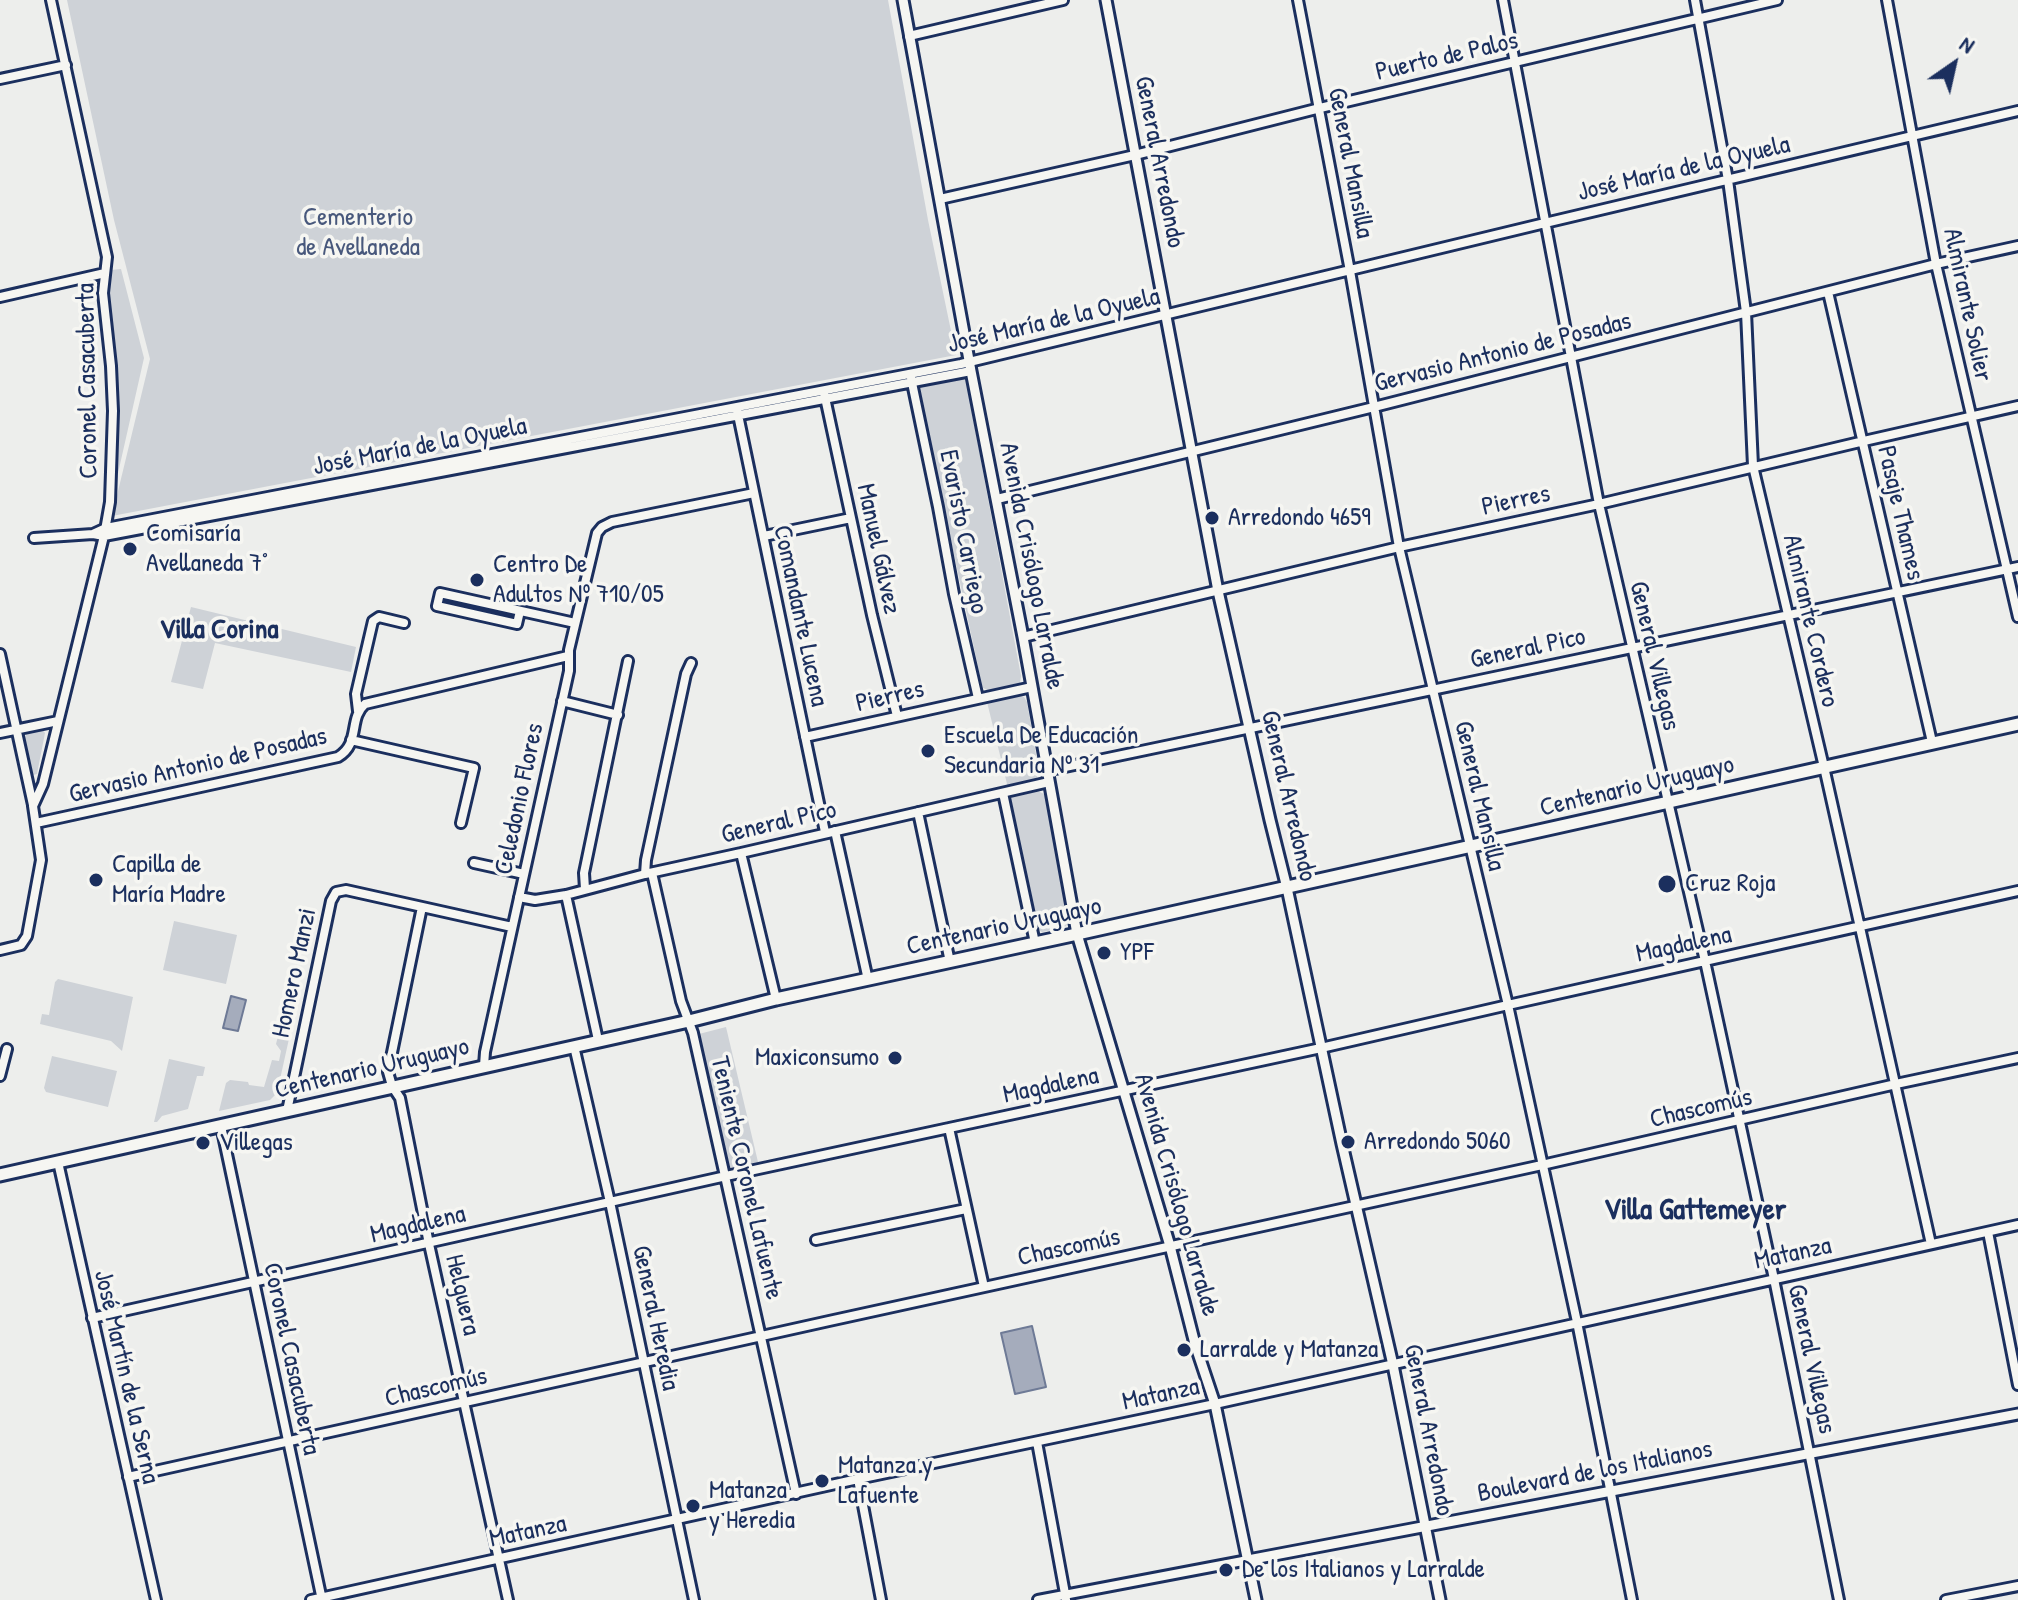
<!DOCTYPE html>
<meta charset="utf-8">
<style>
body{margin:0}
#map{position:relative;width:2018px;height:1600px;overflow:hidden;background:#edeeec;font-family:"Patrick Hand",sans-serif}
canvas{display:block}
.north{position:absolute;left:1914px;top:24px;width:80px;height:80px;-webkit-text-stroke:6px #f6f6f2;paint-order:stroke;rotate:34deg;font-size:22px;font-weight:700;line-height:32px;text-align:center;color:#1b2f5e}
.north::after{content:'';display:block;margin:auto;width:28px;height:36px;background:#1b2f5e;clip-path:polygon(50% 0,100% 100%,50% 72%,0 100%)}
</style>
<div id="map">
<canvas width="2018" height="1600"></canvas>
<div class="north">N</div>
</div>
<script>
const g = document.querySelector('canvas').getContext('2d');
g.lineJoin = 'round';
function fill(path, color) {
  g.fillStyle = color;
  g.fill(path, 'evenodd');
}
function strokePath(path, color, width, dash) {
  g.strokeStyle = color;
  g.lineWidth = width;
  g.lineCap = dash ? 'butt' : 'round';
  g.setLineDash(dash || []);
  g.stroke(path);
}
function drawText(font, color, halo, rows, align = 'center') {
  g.font = font + ' "Patrick Hand",sans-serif';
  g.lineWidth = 7;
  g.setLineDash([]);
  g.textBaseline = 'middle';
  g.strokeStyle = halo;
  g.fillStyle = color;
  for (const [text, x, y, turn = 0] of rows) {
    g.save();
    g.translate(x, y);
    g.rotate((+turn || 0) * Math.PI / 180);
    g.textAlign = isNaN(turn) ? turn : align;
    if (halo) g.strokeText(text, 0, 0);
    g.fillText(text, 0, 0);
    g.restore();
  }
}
const green = new Path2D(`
 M67,0H888L928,220L956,355L112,516L150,359L114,220Z
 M121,269L144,358L114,491L118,379L108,297L111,270Z
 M962,377L966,380L1021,676L1020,683L1017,684L990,691L983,688L982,685L918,387L922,382Z
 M191,607L356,647L351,672L215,643L203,689L171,682Z
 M1018,695L1024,697L1027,702L1039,772L1036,779L1008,788L987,702Z
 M43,730L45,733L37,774L33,775L25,738L26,734Z
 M1038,791L1044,794L1045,797L1068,920L1067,925L1063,928L1042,932L1037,929L1010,796Z
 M174,921L237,935L226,984L163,970Z
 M58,979L133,997L122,1051L111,1041L40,1024L42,1014L49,1015L55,982Z
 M288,997L298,998L277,1093L270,1100L219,1111L226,1083L230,1080L248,1082L249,1085L264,1087L272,1060L279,1061L281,1051L276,1044Z
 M726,1027L758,1162L730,1168L699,1034Z
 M52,1056L117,1071L108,1107L46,1092L44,1088Z
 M169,1059L205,1067L203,1076H197L188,1109L162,1116L157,1122H154Z`);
const water = new Path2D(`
 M231,996L246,1000L238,1031L223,1028Z
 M1032,1326L1046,1387L1015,1394L1001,1333Z`);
const minor = new Path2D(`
 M1298,0L1350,271L1399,547L1508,1005L1577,1322L1632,1600
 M1503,0L1599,504L1705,961L1774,1279L1839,1600
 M1695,0L1728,180L1746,312L1753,466L1824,767L1931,1244
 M1887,0L1936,264L2018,617
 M909,36L1063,0
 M0,79L66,65
 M940,199L1135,155L1320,108L1777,0
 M1828,292L1932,742
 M0,297L105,273
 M911,378L938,507L954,594L978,698
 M824,393L872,615L897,716
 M737,410L825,832
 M997,499L1374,407L1936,264L2018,246
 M93,534L106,528L961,364L1545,223L2018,111
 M764,536L851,518
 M34,538L93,534L104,536L971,371
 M520,611L517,624L437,606L440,593L575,623
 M1023,637L1399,547L1599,504L1864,441L2018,406
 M0,654L33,805
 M562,701L618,715
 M358,711L356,694L373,621L379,617L404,623
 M0,733L58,721
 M805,737L1032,687
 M351,740L474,768L461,823
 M1046,771L2018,567
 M1003,793L1035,943
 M918,812L950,962
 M36,823L338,757C361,743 348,719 365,704L568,656
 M835,831L868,980
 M741,853L776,999
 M474,863L524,874
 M652,873L681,1001L693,1033L796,1494
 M645,874L646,860L686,674L691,663
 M585,889L584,873L628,661
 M566,895L598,1040
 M519,897L535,900L566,895L645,874L741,853L1049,782
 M422,907L388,1072L392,1086L400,1098L429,1244L508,1600
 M0,950L21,945L27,936L41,860L33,806L43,784L104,536L110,502L113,411L111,366L103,293L107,257L51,0
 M574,1046L610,1202L694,1600
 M484,1066L485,1052L569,671V650L597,533L602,527L612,522L754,493
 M0,1076L7,1049
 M287,1111L331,901L336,892L346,890L512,927
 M221,1126L322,1600
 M949,1128L984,1287
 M58,1162L156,1600
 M1988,1232L2018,1385
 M816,1240L966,1209
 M92,1318L726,1176L1321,1048L1508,1005L2018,891
 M1037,1442L1066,1599
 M128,1477L829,1321L1542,1165L1896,1084L2018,1058
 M858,1479L881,1600
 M311,1600L858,1479L1215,1404L2018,1225
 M1038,1600L1248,1560
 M1946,1600L2018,1586`);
const tertiary = new Path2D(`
 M903,0L971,371L1023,637L1077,934L1170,1246L1195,1344L1215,1404L1256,1600
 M1106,0L1218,591L1270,820L1287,888L1342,1144L1393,1365L1440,1600
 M1248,1560L2018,1414`);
const secondary = new Path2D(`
 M0,1175L689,1021L776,999L1077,934L2018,724`);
const markers = [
 [1212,518,8,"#1b2f5e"],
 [130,549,8,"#1b2f5e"],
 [477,580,8,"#1b2f5e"],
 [928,751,8,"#1b2f5e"],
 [96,880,8,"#1b2f5e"],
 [1667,884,10,"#1b2f5e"],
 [1104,953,8,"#1b2f5e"],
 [895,1058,8,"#1b2f5e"],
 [1348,1142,8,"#1b2f5e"],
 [203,1143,8,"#1b2f5e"],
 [1184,1350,8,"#1b2f5e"],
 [822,1481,8,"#1b2f5e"],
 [693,1506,8,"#1b2f5e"],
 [1226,1570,8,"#1b2f5e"]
];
const streetNames = [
 ["Puerto de Palos",1447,57,-13],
 ["General Arredondo",1159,162,79],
 ["General Mansilla",1350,163,79],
 ["José María de la Oyuela",1684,169,-13],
 ["Almirante Solier",1967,305,78],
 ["José María de la Oyuela",1054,321,-13],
 ["Gervasio Antonio de Posadas",1503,353,-14],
 ["Coronel Casacuberta",88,381,-91],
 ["José María de la Oyuela",420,447,-11],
 ["Pierres",1516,501,-12],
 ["Pasaje Thames",1900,513,77],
 ["Evaristo Carriego",963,532,79],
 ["Manuel Gálvez",878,549,78],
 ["Avenida Crisólogo Larralde",1031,566,79],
 ["Comandante Lucena",800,616,78],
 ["Almirante Cordero",1810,621,77],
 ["General Pico",1528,649,-12],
 ["General Villegas",1654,656,77],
 ["Pierres",890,697,-13],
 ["Gervasio Antonio de Posadas",198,766,-13],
 ["Centenario Uruguayo",1637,787,-13],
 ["General Arredondo",1288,796,77],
 ["General Mansilla",1479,796,77],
 ["Celedonio Flores",520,799,-78],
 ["General Pico",779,823,-13],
 ["Centenario Uruguayo",1004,927,-12],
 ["Magdalena",1684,945,-12],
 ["Homero Manzi",295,973,-78],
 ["Centenario Uruguayo",372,1069,-13],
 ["Magdalena",1051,1086,-12],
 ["Chascomús",1701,1109,-13],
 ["Teniente Coronel Lafuente",746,1178,77],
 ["Avenida Crisólogo Larralde",1176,1195,74],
 ["Magdalena",418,1225,-13],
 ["Chascomús",1069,1248,-12],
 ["Matanza",1793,1254,-12],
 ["Helguera",462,1295,77],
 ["General Heredia",655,1318,78],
 ["Coronel Casacuberta",291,1359,78],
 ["General Villegas",1811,1359,78],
 ["José Martín de la Serna",126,1377,77],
 ["Chascomús",436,1388,-13],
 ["Matanza",1161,1395,-12],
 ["General Arredondo",1428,1430,79],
 ["Boulevard de los Italianos",1595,1472,-11],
 ["Matanza",528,1532,-12]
];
const parkNames = [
 ["Cementerio",358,218],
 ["de Avellaneda",358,248]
];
const poiNames = [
 ["Arredondo 4659",1228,518],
 ["Comisaría",146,534],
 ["Avellaneda 7°",146,564],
 ["Centro De",493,565],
 ["Adultos Nº 710/05",493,595],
 ["Escuela De Educación",944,736],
 ["Secundaria Nº 31",944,766],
 ["Capilla de",112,865],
 ["María Madre",112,895],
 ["Cruz Roja",1685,884],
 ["YPF",1120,953],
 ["Maxiconsumo",879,1058,"right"],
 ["Arredondo 5060",1364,1142],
 ["Villegas",219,1143],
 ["Larralde y Matanza",1200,1350],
 ["Matanza y",838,1466],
 ["Lafuente",838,1496],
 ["Matanza",709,1491],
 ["y Heredia",709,1521],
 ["De los Italianos y Larralde",1242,1570]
];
const neighbourhoodNames = [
 ["Villa Corina",219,631]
];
const quarterNames = [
 ["Villa Gattemeyer",1695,1211]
];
fill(green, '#ced2d7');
fill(water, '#a5acbc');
strokePath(water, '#6e7a96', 2);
strokePath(minor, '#1b2f5e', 14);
strokePath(tertiary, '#1b2f5e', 15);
strokePath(secondary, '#1b2f5e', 17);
strokePath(minor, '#f6f6f2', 8);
strokePath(tertiary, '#f6f6f2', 9);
strokePath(secondary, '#f6f6f2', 11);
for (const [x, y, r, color] of markers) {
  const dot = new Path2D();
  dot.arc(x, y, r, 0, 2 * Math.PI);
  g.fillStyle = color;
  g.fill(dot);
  strokePath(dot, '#f6f6f2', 3);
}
drawText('26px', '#1b2f5e', '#f6f6f2', streetNames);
drawText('26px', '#48587c', '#f6f6f2', parkNames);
drawText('26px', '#1b2f5e', '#f6f6f2', poiNames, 'left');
drawText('bold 28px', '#1b2f5e', '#f6f6f2', neighbourhoodNames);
drawText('bold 30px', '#1b2f5e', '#f6f6f2', quarterNames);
</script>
